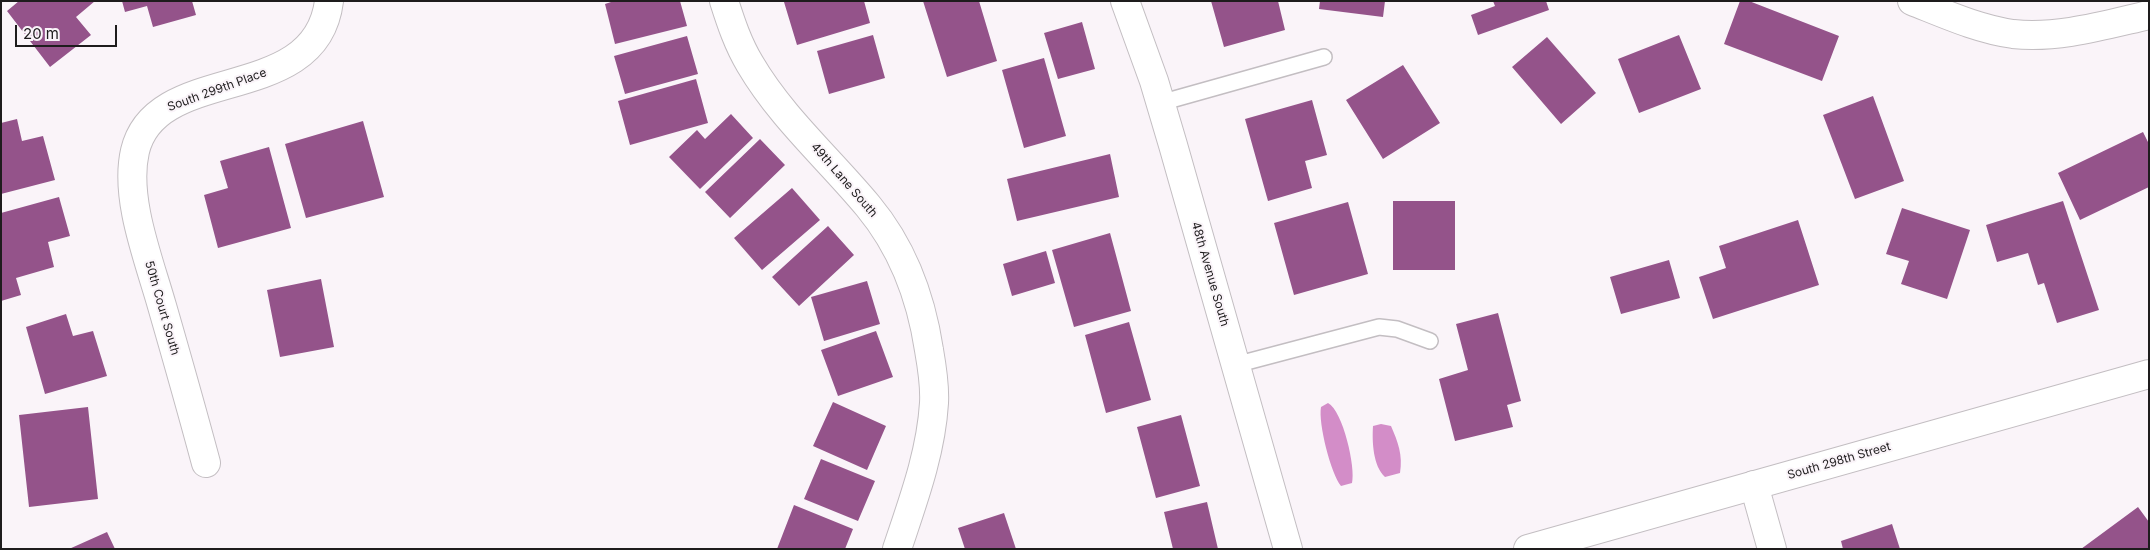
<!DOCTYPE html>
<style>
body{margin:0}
#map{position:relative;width:2150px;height:550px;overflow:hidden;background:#faf4f9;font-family:Inter,sans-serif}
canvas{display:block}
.frame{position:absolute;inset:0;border:2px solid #1e1c1d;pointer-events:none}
.scale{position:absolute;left:15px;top:25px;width:102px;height:22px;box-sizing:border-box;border:2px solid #1e1c1d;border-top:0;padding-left:6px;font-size:15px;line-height:18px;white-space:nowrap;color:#1e1c1d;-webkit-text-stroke:4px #faf4f9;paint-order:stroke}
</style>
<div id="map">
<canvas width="2150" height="550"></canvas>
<div class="frame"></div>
<div class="scale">20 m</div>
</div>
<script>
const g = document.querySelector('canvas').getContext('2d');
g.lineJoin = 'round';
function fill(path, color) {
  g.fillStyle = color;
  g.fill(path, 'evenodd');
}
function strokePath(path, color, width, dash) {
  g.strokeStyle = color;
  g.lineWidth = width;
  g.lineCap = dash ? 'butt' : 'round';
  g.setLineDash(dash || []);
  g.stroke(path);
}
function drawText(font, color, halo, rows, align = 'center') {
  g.font = font + ' Inter,sans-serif';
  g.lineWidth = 4;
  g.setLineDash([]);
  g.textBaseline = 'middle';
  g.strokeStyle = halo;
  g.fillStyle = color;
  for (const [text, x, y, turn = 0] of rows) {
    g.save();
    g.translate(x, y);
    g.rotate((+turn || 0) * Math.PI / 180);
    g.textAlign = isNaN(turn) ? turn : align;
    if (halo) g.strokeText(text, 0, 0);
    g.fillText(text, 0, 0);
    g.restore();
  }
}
const water = new Path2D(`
 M1328,403C1343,411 1356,468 1352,483L1341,486C1331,474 1318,423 1321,407Z
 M1381,424L1391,426C1398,442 1403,455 1400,473L1385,477C1373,466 1372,442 1373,426Z`);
const building = new Path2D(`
 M19,1H95L76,17L91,35L50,67L7,11Z
 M122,1H192L196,15L153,27L147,6L125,12Z
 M614,1H680L687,26L615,44L605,4Z
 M786,1H864L870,23L797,45L784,2Z
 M923,1H979L997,61L947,77Z
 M1211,1H1278L1285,30L1224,47Z
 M1320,1H1385L1383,17L1319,9Z
 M1493,1H1546L1549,10L1478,35L1471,15L1495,6Z
 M1740,1H1749L1839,36L1822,81L1724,44Z
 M1082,22L1095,69L1058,79L1044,33Z
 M873,35L885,78L829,94L817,51Z
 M1679,35L1701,89L1639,113L1618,59Z
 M687,36L698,74L625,94L614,56Z
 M1547,37L1596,93L1561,124L1512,67Z
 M1044,58L1066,136L1024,148L1002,70Z
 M1403,65L1440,123L1383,159L1346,100Z
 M696,79L708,123L630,145L618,101Z
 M1873,96L1904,181L1855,199L1823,115Z
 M1312,100L1327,155L1305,161L1312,188L1268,201L1245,119Z
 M731,114L753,138L700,189L669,157L697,130L705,139Z
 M17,119L22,141L43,136L55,180L1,194V123Z
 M363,121L384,197L306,218L285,144Z
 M2143,132L2149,144V187L2080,220L2058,173Z
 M760,139L785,165L730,218L705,192Z
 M269,147L291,228L218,248L204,195L228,188L220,161Z
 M1110,154L1119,197L1017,221L1007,179Z
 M792,188L820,220L762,270L734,238Z
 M59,197L70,236L48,242L54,267L16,278L21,295L1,301V213Z
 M1393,201H1455V270H1393Z
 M2063,201L2099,310L2057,323L2044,283L2038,285L2028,253L1997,262L1986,225Z
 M1348,202L1368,274L1294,295L1274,223Z
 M1902,208L1970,230L1947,299L1901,284L1909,261L1886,254Z
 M1798,220L1819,285L1713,319L1699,277L1726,268L1719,246Z
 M828,226L854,255L799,306L772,277Z
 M1110,233L1131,311L1074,327L1052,250Z
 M1046,251L1055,283L1012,296L1003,264Z
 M1669,260L1680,298L1621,314L1610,277Z
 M321,279L334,347L280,357L267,290Z
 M867,281L880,324L824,341L811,297Z
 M1498,313L1521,401L1507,405L1513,427L1455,441L1439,379L1468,370L1456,324Z
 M66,314L73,336L93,331L107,376L45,394L26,327Z
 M1129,322L1151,400L1106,413L1085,335Z
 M876,331L893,377L838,396L821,350Z
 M833,402L886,426L867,470L813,446Z
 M88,407L98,499L29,507L19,415Z
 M1181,415L1200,486L1156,498L1137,427Z
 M821,459L875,481L858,521L804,499Z
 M1207,502L1218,549H1173L1164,512Z
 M794,505L853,529L845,549H777Z
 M2138,507L2149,522V549H2081Z
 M1004,513L1016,549H965L958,528Z
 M1892,524L1900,549H1843L1841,541Z
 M107,532L115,549H69Z`);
const service = new Path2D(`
 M1160,103L1324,57
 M1235,365L1379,327L1397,329L1430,341`);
const minor = new Path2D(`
 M724,1C731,23 738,44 750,64C781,117 829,159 868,206C903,248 921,297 929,350C932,367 935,386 934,403C931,453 913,501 897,549
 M1125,1L1154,81L1173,145L1288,549
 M1912,1C1945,14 1978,29 2013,34C2058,39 2105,25 2149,15
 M206,463C192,411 177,358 162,306C149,260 124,198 135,151C156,61 316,108 329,1
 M1754,485L1772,549`);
const tertiary = new Path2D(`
 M1528,549L2149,374`);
const streetNames = [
 ["South 299th Place",217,90,-20],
 ["49th Lane South",844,180,49],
 ["48th Avenue South",1210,274,74],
 ["50th Court South",162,308,74],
 ["South 298th Street",1839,461,-16]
];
fill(water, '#d38dc8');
fill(building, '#94538a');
strokePath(service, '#c3bec2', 18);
strokePath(minor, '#c3bec2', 30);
strokePath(tertiary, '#c3bec2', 30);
strokePath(service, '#fff', 15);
strokePath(minor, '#fff', 28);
strokePath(tertiary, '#fff', 28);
drawText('12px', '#1e1c1d', '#faf4f9', streetNames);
</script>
